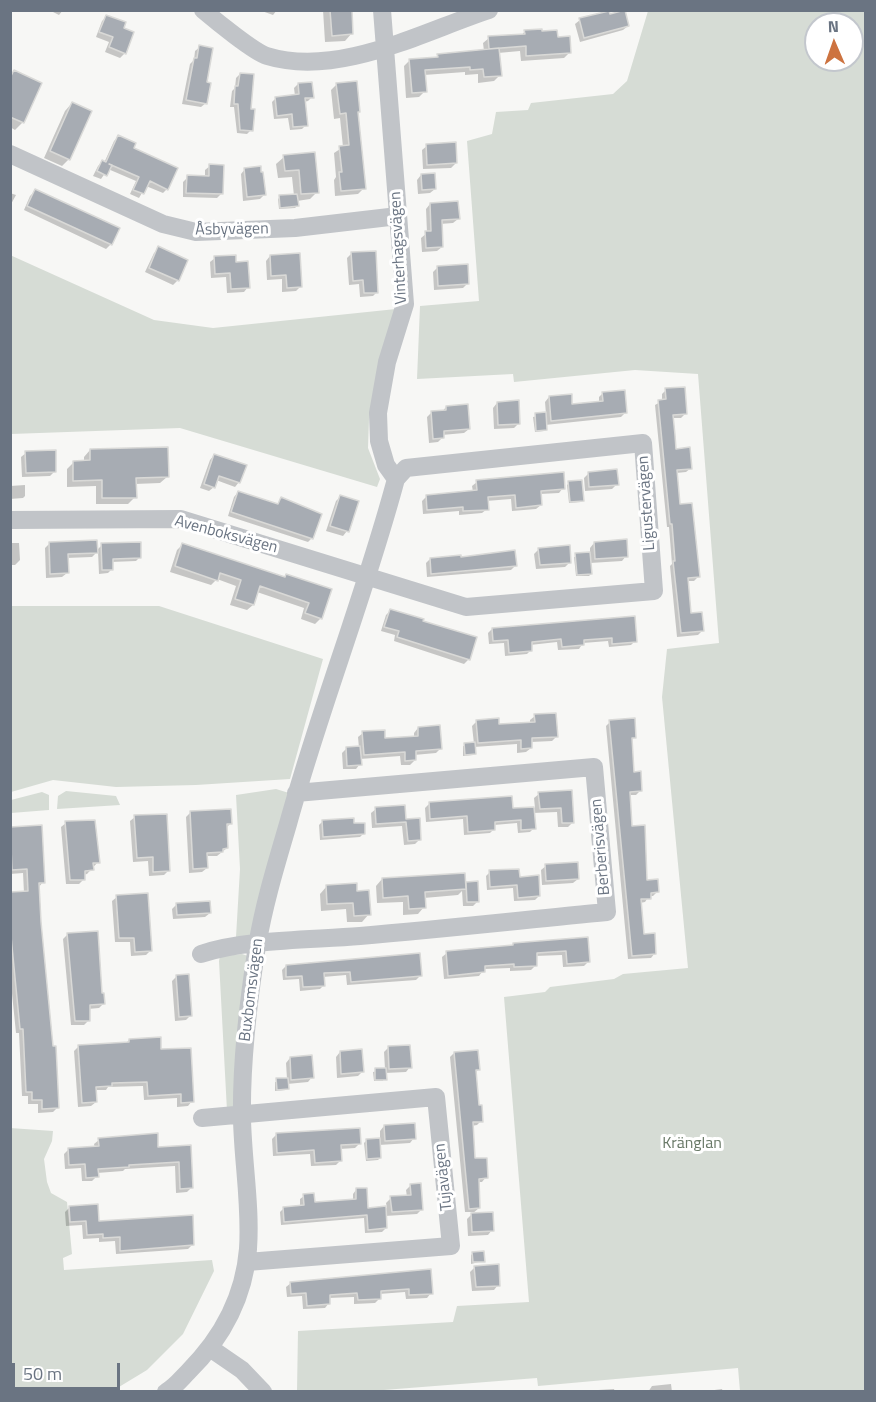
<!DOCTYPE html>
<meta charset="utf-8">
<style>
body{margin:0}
#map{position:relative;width:876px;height:1402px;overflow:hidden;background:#f7f7f5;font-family:"Titillium Web",sans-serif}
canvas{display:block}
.frame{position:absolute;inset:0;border:12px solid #6a7482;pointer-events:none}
.north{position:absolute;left:804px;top:12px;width:60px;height:60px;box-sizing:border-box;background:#fff;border:2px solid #c3c7cd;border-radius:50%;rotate:358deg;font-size:16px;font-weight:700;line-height:24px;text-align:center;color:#6a7482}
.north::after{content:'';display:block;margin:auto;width:21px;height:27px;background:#cd7340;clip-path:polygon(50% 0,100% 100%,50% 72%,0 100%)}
.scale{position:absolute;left:12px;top:1363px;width:108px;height:27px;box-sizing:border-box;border:3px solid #6a7482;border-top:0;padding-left:8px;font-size:18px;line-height:21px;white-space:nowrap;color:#6a7482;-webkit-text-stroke:4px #fff;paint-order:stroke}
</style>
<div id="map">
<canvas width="876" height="1402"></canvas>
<div class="frame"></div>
<div class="north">N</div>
<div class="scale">50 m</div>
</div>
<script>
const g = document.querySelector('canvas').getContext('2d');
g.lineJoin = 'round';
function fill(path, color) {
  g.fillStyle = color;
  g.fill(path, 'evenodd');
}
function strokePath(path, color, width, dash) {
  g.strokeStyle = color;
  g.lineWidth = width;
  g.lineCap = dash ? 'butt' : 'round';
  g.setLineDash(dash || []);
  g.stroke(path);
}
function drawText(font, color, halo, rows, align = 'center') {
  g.font = font + ' "Titillium Web",sans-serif';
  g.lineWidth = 6;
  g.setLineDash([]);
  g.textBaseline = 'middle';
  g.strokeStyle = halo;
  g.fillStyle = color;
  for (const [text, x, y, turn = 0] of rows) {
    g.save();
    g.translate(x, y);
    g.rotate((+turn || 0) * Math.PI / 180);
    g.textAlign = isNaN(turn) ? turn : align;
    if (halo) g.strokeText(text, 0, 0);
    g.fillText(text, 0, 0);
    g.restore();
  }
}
const green = new Path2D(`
 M648,11H865V1391H740L738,1368L538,1386L537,1378L371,1391H297L298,1331L453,1322L457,1306L529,1302L504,997L545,992L550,987L614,979L623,974L688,968L662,697L667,649L719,643L698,374L635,370L514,382L513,374L417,379L420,306L479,301L467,141L492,134L496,112L528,110L531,103L613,94L627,81ZM816,24H852V60H816Z
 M10,255L154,320L213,328L396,309L379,362L369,419L368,448L380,479L377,487L180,428L11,434Z
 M11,606H159L323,659L290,779L196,785L116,787L53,780L11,792Z
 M276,789L289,793L250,939L236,937L240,869L236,795Z
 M66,791L116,796L120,805L57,809L58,796Z
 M42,792L49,795V810L11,813V800Z
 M242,954L248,956L234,1111H227L219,961L220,956Z
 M10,1128L53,1131L52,1141L44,1159L47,1182L51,1193L67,1202L72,1254L63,1258L64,1270L212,1260L214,1271L183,1334L147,1370L114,1390L11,1391Z`);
const shadow = new Path2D(`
 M49,10H63L59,15Z
 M259,10H277L273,15Z
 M323,10H350L352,33L345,41L325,42Z
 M107,16L125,53L120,58L105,52L109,42L96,37L102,21Z
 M608,16L628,26L623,30L580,42L575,24L580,20Z
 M525,31L556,38L570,52L564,58L521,61L520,51L498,53L500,75L494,81L478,83V74L465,75V72L424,75L425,91L419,97L406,98L404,66L410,60L484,51L483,43L489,38L521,36Z
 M200,47L206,103L201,107L182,104L190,64L194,60L195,51Z
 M14,72L23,122L15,130L10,127V76Z
 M240,74L249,110L251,130L247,134L237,133L234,107H230L232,91L235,88L236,78Z
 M298,84L312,97L308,101L304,102L306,125L302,129L290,130L288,118L274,119L272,102L276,98L295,96L294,88Z
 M337,84L356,113L364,188L358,194L335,196L334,180L336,177L334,153L343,147L340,118L334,119L331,90Z
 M72,103L69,159L62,166L44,158L65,111Z
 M118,137L167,189L163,193L146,186L139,198L130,194L136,181L108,169L101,179L93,176L98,166L102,162L104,163L114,141Z
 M427,146L456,163L451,168L423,169L422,150Z
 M314,154L317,192L310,199L297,201V206L295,208L279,209L278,199L280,197L294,196L292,177L278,178L276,164L284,157Z
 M210,166L221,194L217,198L183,197V182L188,177L205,178V170Z
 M245,169L264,195L260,199L243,201L241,174Z
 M421,175L435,189L430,193L418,194L417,180Z
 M35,191L111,244L106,249L24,210L30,196Z
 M10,193L16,195L10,206Z
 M430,204L458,219L453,223L440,224L442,247L437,251L422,252L421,238L427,233L426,209Z
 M159,248L178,280L173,285L145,272L154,253Z
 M351,254L377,292L373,296L360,297L359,284L349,285L347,258Z
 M270,256L301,286L296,291L282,292V279L267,280L266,261Z
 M215,258L248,287L244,292L227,293L226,277L211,278L210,262Z
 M438,267L467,284L463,288L434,290L433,272Z
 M666,390L685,414L681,418H672L674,450L691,468L686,472L676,473L679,505L698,577L694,581H687L690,614L702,631L698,635L677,637L670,566L672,564L669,527H667L655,405L662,401V394Z
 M603,393L625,413L621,417L545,425L544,431L535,432L533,417L546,414L545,402L549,397L571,405L599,403V397Z
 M497,403L519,423L514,428L494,429L493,408Z
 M446,407L469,429L464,433L442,435V438L438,442L429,443L427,417L432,412H442Z
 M90,450L167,477L160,483L135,484V497L128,504H96V486L67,487V469L74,462H84V457Z
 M26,453L55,471L50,476L22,477L21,457Z
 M214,455L239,482L235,487L216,480L214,487L209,491L200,488L210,460Z
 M589,473L617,484L612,489L585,491L584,478Z
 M477,482L563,488L559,493L540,494L541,505L536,509L512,511L511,499L486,501L487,509L482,513L459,515V511L423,514L422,501L427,496L473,492L472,486Z
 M569,483L582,500L581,502L569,503L567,485Z
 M25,485V496L23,498L10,499V486Z
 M238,492L276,505L277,503L275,511L281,499L312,538L308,542L228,516L234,497Z
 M340,497L347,531L343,536L326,531L336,501Z
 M10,543H19L20,560L15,565H10Z
 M50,543L96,551L102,545L140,557L136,561L111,562L112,569L108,573L99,574L98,551L92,557L66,558L67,573L62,577L46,578L45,548Z
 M594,543L626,556L622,561L590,563L591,574L589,576H576L574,557L590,554V548Z
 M183,544L284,578L330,590L321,618L315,624L301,619L304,608L257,592L253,605L247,610L230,605L236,586L217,579L211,585L170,572L177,550Z
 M539,549L570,562L565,567L536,569L534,554Z
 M460,558L515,566L511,570L427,577L426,563L430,559Z
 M390,611L421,623L475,638L468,660L464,664L394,641L395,635L381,631L386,615Z
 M633,618L635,641L631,645L609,647L608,641L583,643L579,649L558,650L557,642L530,645L531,650L527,654L505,656L504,643L489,644L488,633L492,629Z
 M535,716L557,736L552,741L531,742V748L526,752L517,753V744L474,747L475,753L473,755L463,756V746L474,744L472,726L477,721L498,726L530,723V720Z
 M610,722L635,737L630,741L633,773L640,791L636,795H628L631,827L646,882L657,892L653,896H649L645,902L640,903L643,936L655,953L651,958L628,959L606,726Z
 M418,728L440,749L436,753L414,755L415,760L410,765H401L400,756L360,759V764L356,769H343L342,753L346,749L359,748L358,737L363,733L384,740L414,738V733Z
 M571,792L573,822L568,827H558L557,812L533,813L534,828L530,832L518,833L517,823L494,825V829L490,833L464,835L463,819L426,822L425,808L429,804L512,810L535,808L534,798L539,794Z
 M376,809L405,820L420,839L415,844L404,845L402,826L372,828L371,813Z
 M190,813L230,824L226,828L227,848L217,856H206L207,868L202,872L189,873L186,817Z
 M135,817L169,870L164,875L149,876L148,861L133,862L130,821Z
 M323,821L353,825L364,833L360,837L320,840L319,825Z
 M66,823L98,862L87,874L83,875L84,879L79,884H66L61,827Z
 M10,828L43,882L38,888L58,1107L53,1112L38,1113V1104H28V1096H22L19,1033H16L10,974V894L24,893L23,873L10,874Z
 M546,866L578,879L573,883L542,885L541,870Z
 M490,872L518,878L539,896L535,900L514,901L513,888L487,890L486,876Z
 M382,879L464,885L466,883L478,901L473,906H463L462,891L458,895L424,898V907L418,914L403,915V902L377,903L376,886Z
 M327,886L356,893L369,914L362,922H347L346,909L321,911L320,894Z
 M117,897L151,950L146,955L131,956L130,942H115L112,901Z
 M177,904L210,913L205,917L173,919L172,909Z
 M68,934L101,994L104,1003L99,1008L88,1009L89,1020L84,1025H71L63,939Z
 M587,939L588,962L584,966L563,967L562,955L535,956L536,965L531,970L510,971V968L484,969L479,976L444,979L442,957L447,953L511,946L513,944Z
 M286,966L420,976L416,980L347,985L346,975L323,977L324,985L320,989L300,991L299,979L283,980L282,970Z
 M177,976L190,1016L186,1020L175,1021L172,981Z
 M129,1040L160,1051L192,1101L188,1106L177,1107V1098L144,1100L143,1086L108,1087L106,1090H95L96,1102L91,1106L78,1107L74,1051L79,1046L126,1043Z
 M388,1048L410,1067L406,1072L385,1073L383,1081H374L373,1072L385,1069L384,1052Z
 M340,1052L362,1072L358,1076L337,1078L336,1057Z
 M454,1053L478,1070L475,1073L478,1106L481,1121L477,1125L471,1126L474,1160L486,1177L482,1182H477L479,1208L472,1214L492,1230L488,1235L468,1236L467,1219L474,1212H465L450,1057Z
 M290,1058L312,1077L308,1082L287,1084L286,1090L275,1091V1082L287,1079L286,1063Z
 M384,1126L414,1138L410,1143L379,1145L380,1158L378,1160L366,1161L364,1143L366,1141L380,1140V1131Z
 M276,1135L359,1144L355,1148L340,1149V1161L336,1165L311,1166L310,1154L273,1156L272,1139Z
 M99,1140L157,1148L189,1146L191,1188L187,1192L176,1193L175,1166L125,1169L123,1171L97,1173V1176L92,1181H82L81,1168L65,1169L64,1154L69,1149L95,1148L94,1144Z
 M411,1185L422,1209L417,1214L385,1216L386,1228L382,1232L365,1233L364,1218L281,1225L280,1212L284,1208L300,1207V1199L304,1196L313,1204L353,1201V1194L356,1190L367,1209L387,1208L386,1203L391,1198L407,1197L406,1190Z
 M70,1207L97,1223L193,1244L188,1249L116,1254L115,1241L99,1242V1238L83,1239L82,1225L66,1226L65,1212Z
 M473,1253L483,1261L471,1264V1255Z
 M475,1267L498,1285L494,1290L472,1291L470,1272Z
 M430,1270L431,1293L427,1298L406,1299L405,1292L379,1294L380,1298L375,1303L354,1304V1297L328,1298L329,1303L325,1308L303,1309L302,1296L287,1297L286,1287L291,1283Z
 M671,1384L672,1392H648L652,1386Z
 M614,1389L615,1392H597L598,1390Z
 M722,1389L723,1392H699Z`);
const building = new Path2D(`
 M330,10H352L353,34L332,36Z
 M625,10L629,26L584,38L579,18L609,11L610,14Z
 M106,15L126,22L124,28L134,32L126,54L109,47L113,37L99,32Z
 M542,29V31L557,30L558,37L570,36L571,53L526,56V46L489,49L488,36L525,34L524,30Z
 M199,45L213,48L207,82L211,83L207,104L186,100L194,58H197Z
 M499,48L502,76L484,77L483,69L470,70V67L425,70L427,92L412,93L409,59L438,57L437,54Z
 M14,70L42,83L24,123L10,117V78Z
 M240,73L254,74L251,109H255L253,131L240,130L238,104H234L235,86H238Z
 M357,81L360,112H358L366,189L341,191L339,172H342L339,146L349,145L346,113L340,114L336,83Z
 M312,82L314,98H305L308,126L293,127L292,114L277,116L275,97L299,94L298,83Z
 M72,102L92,111L70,160L50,151Z
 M118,135L136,143L134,148L178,168L168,190L150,181L144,194L133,190L139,177L109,164L112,165L107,176L97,171L102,160L106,162Z
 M456,142L457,163L427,165L426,144Z
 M315,152L319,193L301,194L299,170L285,171L283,155Z
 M209,164L224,165L223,194L186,193L187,175L209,176Z
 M261,166V172H263L266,195L247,197L244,168Z
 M435,173L436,189L422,190L421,174Z
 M35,189L120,228L112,245L27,206Z
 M297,194L299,206L280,208L279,195Z
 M458,201L460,219L442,220L443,247L426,248L425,231H431L430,203Z
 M158,246L188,260L179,281L149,268Z
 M376,251L378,293H364L363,280L353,281L351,252Z
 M300,253L302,287L287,288L286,275L271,276L270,255Z
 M236,255V262L248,261L250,288L231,289L230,273L215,274L214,256Z
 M468,264L469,284L438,286L437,266Z
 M685,387L687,414L673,415L675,435L676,449L690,447L692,469L677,470L680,504L692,503L700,577L688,578L691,613L702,612L704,631L681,633L673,561H675L672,524H670L658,400L666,399L665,388Z
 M625,390L627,413L551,421L549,396L572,394V404L603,401L602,392Z
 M519,400L520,424L498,425L497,402Z
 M468,404L470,429L444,431V438L433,439L431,411L446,410V406Z
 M546,412L547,430L536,431L535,413Z
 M168,447L169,477L136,478L137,498H102V480L73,481V461L90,460V449Z
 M56,450V472L26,473L25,451Z
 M214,454L247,465L240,483L219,476L215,488L204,484Z
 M617,469L619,485L589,487L588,472Z
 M564,472L565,489L541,491L542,505L516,508L515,495L488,497L489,510L463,511V507L427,510L426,495L477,490L476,480Z
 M582,480L584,501L570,502L568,481Z
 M238,491L278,504L281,497L322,514L313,539L231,512Z
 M340,495L359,501L349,532L330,526Z
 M627,539L628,557L595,559L594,542Z
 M97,540L98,553L68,554L69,573L50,574L49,542Z
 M141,542V558L113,559V570H102L101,543Z
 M182,543L285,577L286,574L332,589L322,619L305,613L309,603L260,586L254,605L235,599L241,580L220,573L218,581L175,566Z
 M570,545L571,563L540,565L538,548Z
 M515,550L517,566L431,574L430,558L461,555V557Z
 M590,552L592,574L577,575L575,553Z
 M390,609L424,619L423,621L477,637L470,660L397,637L399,631L384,627Z
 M635,616L637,642L612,644V638L584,640V645L562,647L561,639L532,642V651L509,653L508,640L493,641L492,628Z
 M556,713L558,737L532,738V748L521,749V740L478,743L476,720L499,718V724L535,722L534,714Z
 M635,718L636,738H632L634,772L641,771L642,791L630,792L632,826L645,825L647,880L658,879L659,892L651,893V899H641L644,934L655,933L656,954L632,956L609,720Z
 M440,725L442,749L416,751V760L405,761V752L364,755L362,731L385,730V738L418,736V727Z
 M475,742L476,754L465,755L464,743Z
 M360,746L362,765L347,766L346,747Z
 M572,790L574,823H562L561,808L540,809L538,792Z
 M512,796L513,808L534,807L536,829L521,830V820L495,822V830L468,832L467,816L430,819L429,802Z
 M405,805L406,819L420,818L421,840L408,841L406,822L376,824L375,807Z
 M231,809L232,824H227L228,848L223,849V852L207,853L208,868L193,869L190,811Z
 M167,814L170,871L153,872V857L137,858L134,815Z
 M354,818V823H365V834L323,837L322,820Z
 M95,820L100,863H93L94,870L85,871V880H70L65,821Z
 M42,825L45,883H39L41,922L53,1046H56L59,1108L42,1109V1100H32V1092H26L23,1029H20L10,926V892L28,891L27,869L12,870L10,827Z
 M578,862L579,879L546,881L545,864Z
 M519,869L520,877L539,875L540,896L518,898L517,885L490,887L489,870Z
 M465,873L466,889L425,892L426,908L409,909L408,896L383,898L382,878Z
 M478,881L479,902H467L466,882Z
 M357,883V891L369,890L371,915L354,916L353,903L327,904L326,885Z
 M148,893L152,951L135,952L134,938H119L116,895Z
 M210,901L211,913L177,915L176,903Z
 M98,931L102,993H104L105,1004L90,1005V1021H75L67,933Z
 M588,937L590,962L567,964L566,951L537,953V966L514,967V964L485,966V972L448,976L446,951L513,945V943Z
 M420,953L422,976L351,982L350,972L324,973L325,986L303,987L302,976L286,977V965Z
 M189,974L192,1016L179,1017L176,975Z
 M161,1037V1049L191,1048L194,1102L181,1103V1094L148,1096L147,1082L112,1083V1086L96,1087L97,1102L82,1103L78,1045L129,1042V1039Z
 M410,1045L412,1068L389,1069L388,1046Z
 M362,1049L364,1072L341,1074L340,1051Z
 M478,1050L480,1070H476L479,1105H482L483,1122H473L475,1158H487L488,1178L479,1179L480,1208L469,1209L454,1052Z
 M312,1055L314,1078L291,1080L290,1057Z
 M375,1068H386L387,1080H375Z
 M276,1078H288L289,1089L277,1090Z
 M415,1123L416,1139L385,1141L384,1125Z
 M360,1128L361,1144L341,1145L342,1161L315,1163L314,1150L277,1153L276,1133Z
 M158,1133V1147L191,1145L193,1188L180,1189L179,1162L129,1165V1167L98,1169L99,1177L86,1178L85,1164L69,1165L68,1148L99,1146L98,1138Z
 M380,1138L381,1158L367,1159L366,1139Z
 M421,1183L423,1210L392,1212L390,1196L411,1195L410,1184Z
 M356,1188H367L368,1208L386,1206L387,1228L368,1230L367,1215L284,1222L283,1207L304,1205L303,1194L314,1193L315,1202L356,1199Z
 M98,1204L99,1221L193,1215L194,1245L120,1251V1237L103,1238V1234L87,1235L86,1221L70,1222L69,1206Z
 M493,1212L494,1231L472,1232L471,1213Z
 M484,1251L485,1262H473L472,1252Z
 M499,1264L500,1286L476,1287L474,1266Z
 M431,1269L433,1294L409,1295V1289L381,1291V1299L358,1300L357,1293L330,1295V1304L307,1306L306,1293L291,1294L290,1282Z`);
const minor = new Path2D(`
 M203,10C216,21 254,52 267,56C338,78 422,32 489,10
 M382,10L405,304L387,362L378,413L379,441L386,465L396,479
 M10,154L163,224L196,232L295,228L398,216
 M10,520L181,519L466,607L654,591L643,443L406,468L396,479C365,595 320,708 288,824C276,865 264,904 257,946C248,1003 241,1061 242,1119C243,1163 251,1206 248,1249C244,1298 222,1338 188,1372C181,1379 175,1387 166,1392
 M201,954C246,939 311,940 360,936C442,929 524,920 607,912L594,767L296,793
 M202,1118L436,1097L451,1246L247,1262
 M210,1348L242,1370L263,1392`);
const streetNames = [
 ["Åsbyvägen",232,230,-1],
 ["Vinterhagsvägen",399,248,-93],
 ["Ligustervägen",647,503,-94],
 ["Avenboksvägen",226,535,15],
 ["Berberisvägen",601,847,-95],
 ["Buxbomsvägen",252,990,-83],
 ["Tujavägen",444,1177,-96]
];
const parkNames = [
 ["Kränglan",692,1144]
];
fill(green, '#d6dcd5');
fill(shadow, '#0003');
fill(building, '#a7acb3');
strokePath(building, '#d9d9d7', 1.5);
strokePath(minor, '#c1c4c8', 18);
drawText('16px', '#6a7482', '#fff', streetNames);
drawText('16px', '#6a7a68', '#fff', parkNames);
</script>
